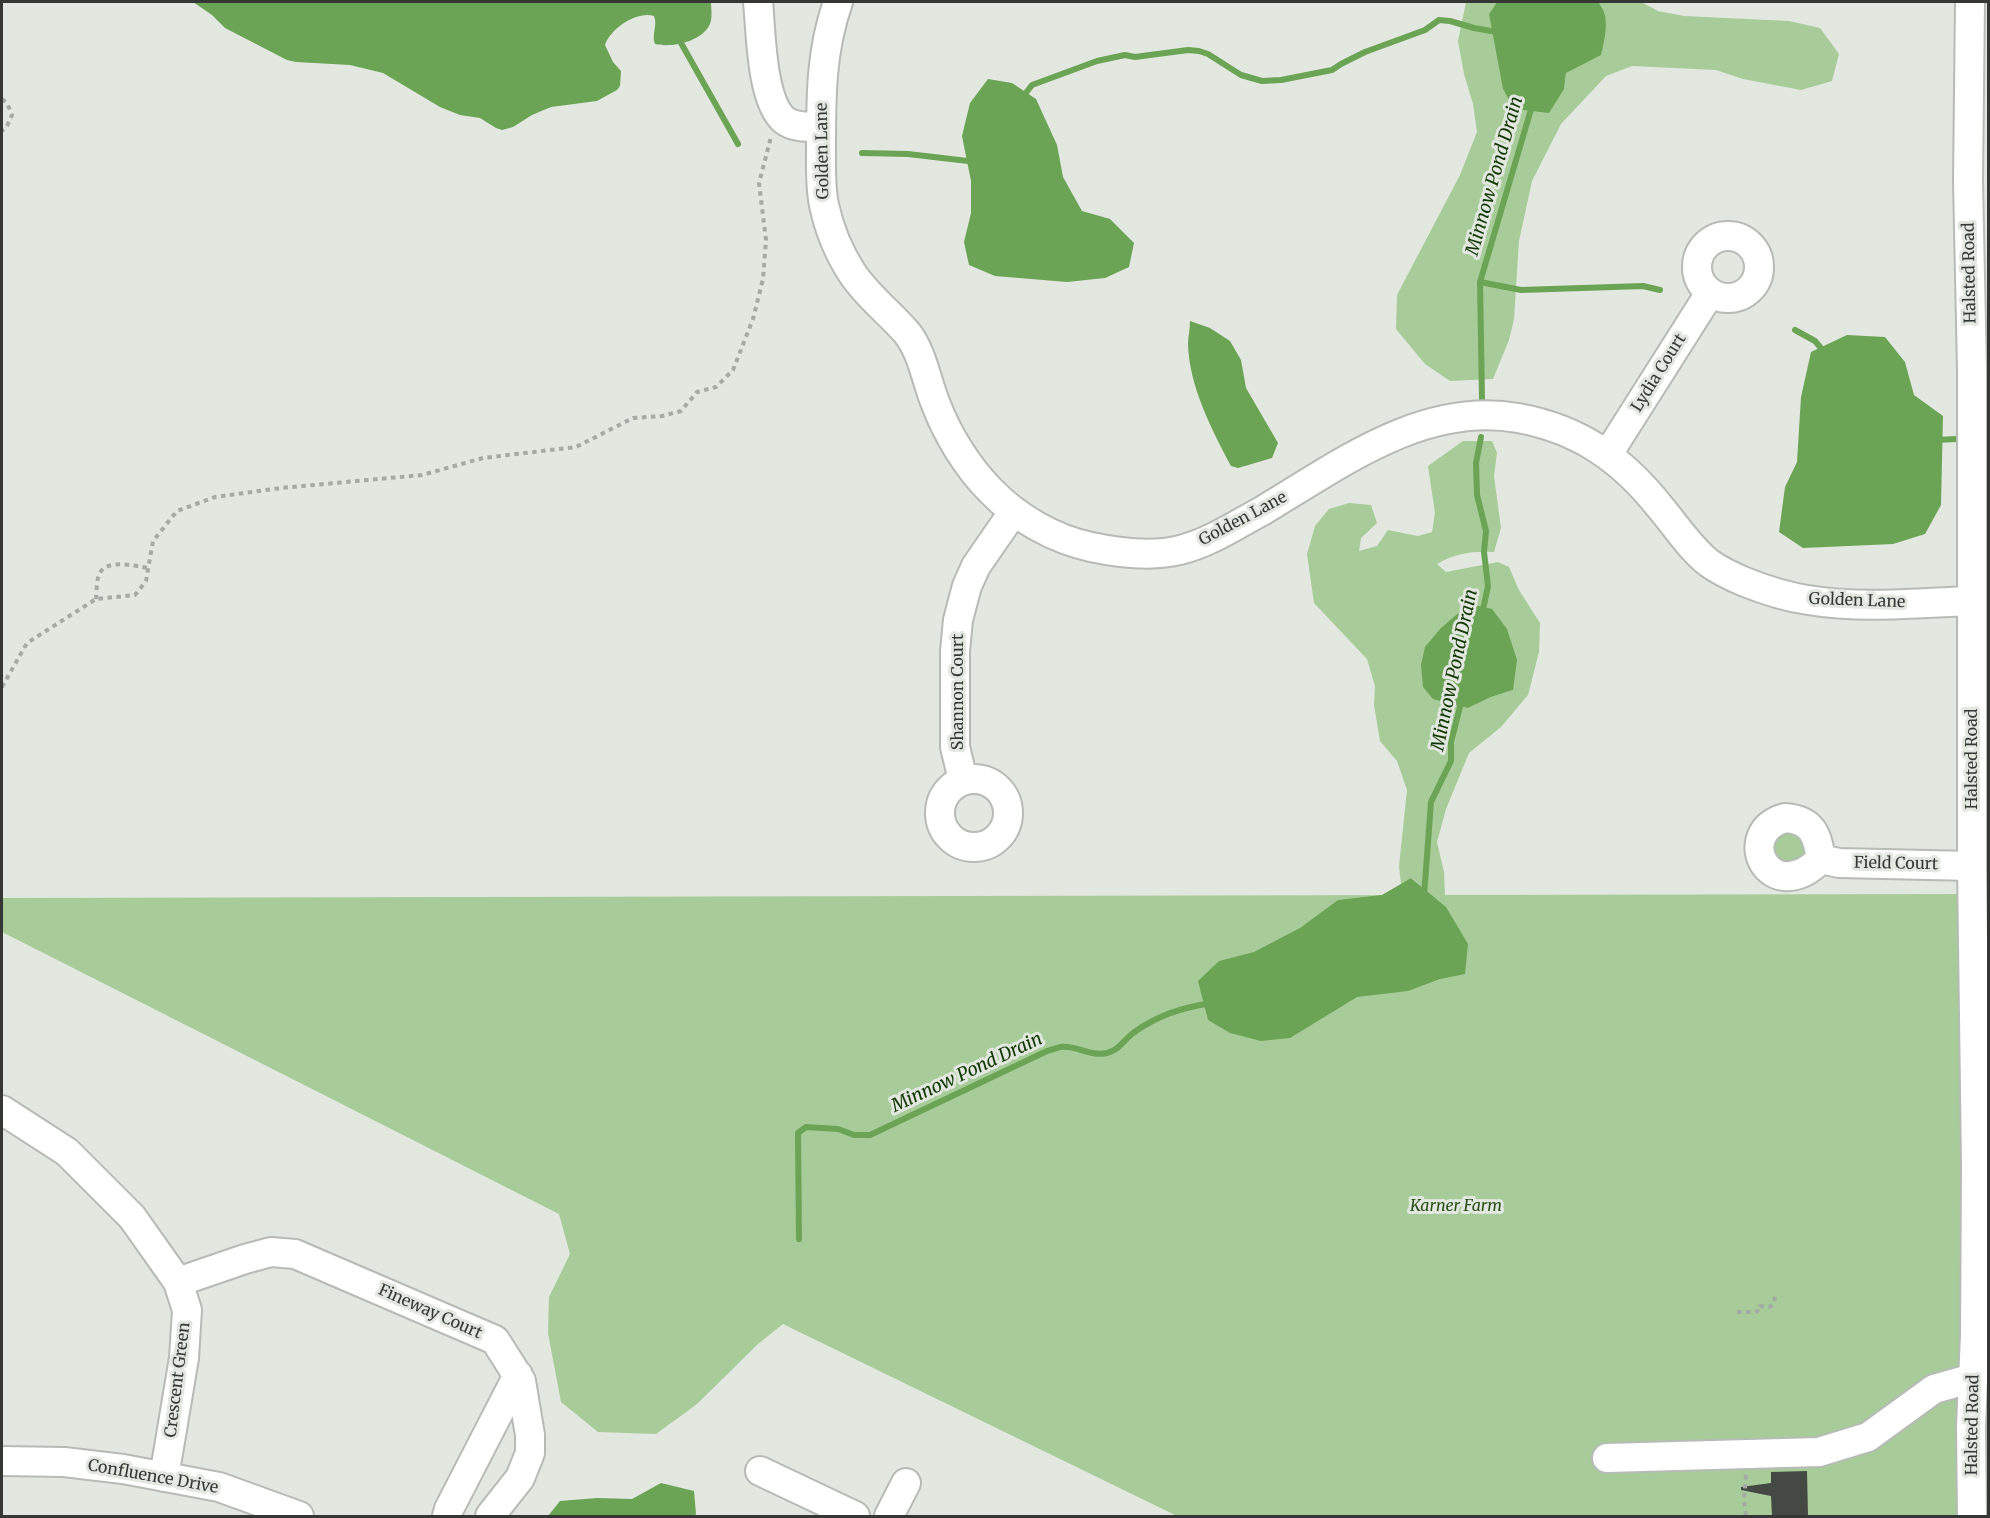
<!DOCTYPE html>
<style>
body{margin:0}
#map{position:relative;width:1990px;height:1518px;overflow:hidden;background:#e2e7e0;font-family:Merriweather,serif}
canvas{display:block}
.frame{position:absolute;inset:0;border:3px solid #353734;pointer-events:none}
</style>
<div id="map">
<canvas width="1990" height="1518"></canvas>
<div class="frame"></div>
</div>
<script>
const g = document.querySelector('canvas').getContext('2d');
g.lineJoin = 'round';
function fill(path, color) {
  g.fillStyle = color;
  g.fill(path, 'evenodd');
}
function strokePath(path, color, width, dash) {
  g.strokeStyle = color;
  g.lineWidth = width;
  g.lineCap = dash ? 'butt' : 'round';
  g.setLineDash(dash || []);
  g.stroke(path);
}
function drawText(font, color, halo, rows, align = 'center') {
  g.font = font + ' Merriweather,serif';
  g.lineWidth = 6;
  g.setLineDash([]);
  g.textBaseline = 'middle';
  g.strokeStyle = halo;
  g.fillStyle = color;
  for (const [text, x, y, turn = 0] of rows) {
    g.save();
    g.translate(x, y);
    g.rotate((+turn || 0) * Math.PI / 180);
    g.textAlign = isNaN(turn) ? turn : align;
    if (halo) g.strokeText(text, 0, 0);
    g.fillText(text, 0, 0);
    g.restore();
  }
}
const green = new Path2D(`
 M1466,2H1497L1489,14L1564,89L1566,73L1577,66L1603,8L1598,2H1641L1658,11L1684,16L1789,21L1820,28L1839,54L1832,81L1801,90L1743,79L1716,70L1632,66L1606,76L1561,124L1532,181L1519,241L1514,319L1509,340L1493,379L1450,381L1425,364L1396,329L1397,295L1460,175L1477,132L1473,104L1464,74L1458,41Z
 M1463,441H1492L1497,453L1494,476L1501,528L1494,552C1473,551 1456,553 1437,564L1446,572L1498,562L1509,567L1519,590L1540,623L1539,652L1528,695L1501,727L1469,753L1446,809L1437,842L1444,872L1445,895L1975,894V1516H1177L783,1324L758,1344L697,1404L656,1434L598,1432L561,1402L548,1333L549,1297L570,1254L559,1214L2,932V898L1431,895L1412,878L1401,884L1399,866L1407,790L1397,761L1380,741L1374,705L1375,686L1367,659L1314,603L1307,554L1315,526L1329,509L1349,503L1371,505L1377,523L1361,538L1359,551L1377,546L1388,530L1418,536L1432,532L1435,513L1428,466ZM1425,647L1513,690L1491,697L1468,708Z
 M1792,830L1806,841L1805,859L1777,864L1772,840Z`);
const water = new Path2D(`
 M193,2H711C711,9 713,19 709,26C700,42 671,48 655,44C651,35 658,25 654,16C637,11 611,28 605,45L613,62L621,71L620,86L617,90L597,101L551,107L532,115L513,127L502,130L496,128L480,118L460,115L440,107L383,73L350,65L296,62L287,60L225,28L212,15Z
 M1497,2H1598C1611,16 1605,38 1601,55L1566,73L1564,89L1549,113L1514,109L1503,89L1489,14Z
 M988,79L1012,83L1036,99L1057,145L1063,177L1082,211L1110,219L1134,243L1129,267L1105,278L1067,282L995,276L969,265L964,242L971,213V181L962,136L970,103Z
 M1190,321L1210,328L1230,341L1241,360L1246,388L1278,443L1272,458L1238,468L1231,466C1212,430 1189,386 1188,344C1188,337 1190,329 1190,321Z
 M1847,335L1885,337L1905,362L1914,395L1943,416L1941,505L1925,534L1893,544L1803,548L1779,532L1785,487L1797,462L1801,397L1811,352Z
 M1469,604L1492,609L1507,629L1517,660L1513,690L1491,697L1468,708L1433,699L1423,687L1421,665L1425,647L1441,628Z
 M1411,878L1446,907L1468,944L1465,974L1440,979L1408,991L1357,997L1290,1038L1261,1041L1230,1033L1208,1020L1198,981L1219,961L1254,952L1300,928L1338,900L1382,895Z
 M661,1483L694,1491L696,1514L694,1516H548L560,1501L597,1498L632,1499Z`);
const stream = new Path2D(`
 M681,43L738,144
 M1022,98L1032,85L1097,61L1125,55L1135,57L1188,50L1199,51L1208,54L1241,75L1262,81L1281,80L1332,70L1341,64L1365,52L1425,30L1439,20L1450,21L1474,28L1497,32
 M862,153L908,154L968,161L972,156
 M1480,282L1521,290L1643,286L1660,290
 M1795,330L1815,341L1825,353
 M1482,399L1480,282L1532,106
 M1481,437L1476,463L1477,495L1486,531L1484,552L1488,586L1482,614
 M1936,440L1956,439
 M1424,896L1431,802L1451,761V742L1462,699
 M799,1239L798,1133L806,1127L838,1129L854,1135H870L1047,1051C1051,1050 1056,1048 1061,1047C1077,1045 1089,1057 1107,1053C1119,1050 1124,1040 1133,1033C1158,1015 1181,1008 1211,1003`);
const building = new Path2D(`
 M1807,1471L1808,1516H1772L1771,1496L1741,1490V1487L1771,1483V1472Z`);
const path = new Path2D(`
 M2,99L7,103L12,115L7,126L2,131
 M96,599C97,592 96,582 99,575C105,558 135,566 148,568
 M2,687L27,643L96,599L135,595L146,581L153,541L177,511L215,497L281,488L422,475L483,458L576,447L633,418L662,416L681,411L697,392L716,387L733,370L753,319L763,279L766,240L759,183L771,137
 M1737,1312H1755L1760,1310V1306L1769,1307L1774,1304L1775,1296
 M1746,1475L1744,1500L1746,1516`);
const minor = new Path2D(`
 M758,2C761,31 761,100 784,120C794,128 809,127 821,127
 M838,2C821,51 821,95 821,147C821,166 820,186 824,205C829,228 839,253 852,273C867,296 889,312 907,333C922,352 926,379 935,402C947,434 967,467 991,491C1017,518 1054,539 1091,547C1119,553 1152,557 1180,550C1209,543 1236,525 1262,511C1339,465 1423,401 1518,418C1579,429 1622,459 1660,507C1676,526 1690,548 1709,563C1720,571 1733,577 1745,582C1765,590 1787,597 1808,600C1862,609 1918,603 1972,601
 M1970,2L1968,181L1972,371V866L1976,1167L1975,1335L1971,1426L1972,1516
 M1697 267a31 31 0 1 1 62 0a31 31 0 1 1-62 0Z
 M1608,454L1710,293
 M940 813a34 34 0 1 1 68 0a34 34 0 1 1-68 0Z
 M963,780L955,747V651L958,620L967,586L976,566L1014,511
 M1785,818C1813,820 1817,835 1821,859C1770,910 1732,833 1785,818Z
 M1821,859L1839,863L1972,866
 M2,1110L67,1152L132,1217L178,1282L187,1310L184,1358L164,1477
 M178,1282L245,1259L271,1252L295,1254L495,1340L521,1381L530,1435V1453L520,1478L490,1516
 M1607,1458L1819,1452L1868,1437L1934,1389L1973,1378
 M2,1461L64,1462L123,1469L219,1487L299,1516
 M760,1471L855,1516
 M447,1516L449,1509L518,1375
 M889,1516L906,1483`);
const streetNames = [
 ["Golden Lane",823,151,-91],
 ["Halsted Road",1970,273,-91],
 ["Lydia Court",1659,373,-58],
 ["Golden Lane",1243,519,-28],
 ["Golden Lane",1857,601,2],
 ["Shannon Court",958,692,-90],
 ["Halsted Road",1972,759,-90],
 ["Field Court",1896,864,1],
 ["Fineway Court",430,1312,24],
 ["Crescent Green",178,1380,-83],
 ["Halsted Road",1973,1425,-89],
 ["Confluence Drive",153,1477,10]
];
const parkNames = [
 ["Karner Farm",1456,1206]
];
const waterNames = [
 ["Minnow Pond Drain",1495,176,-74],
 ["Minnow Pond Drain",1455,670,-78],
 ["Minnow Pond Drain",967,1073,-25]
];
fill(green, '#a7cc99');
fill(water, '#6ba454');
strokePath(stream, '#6ba454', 6);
fill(building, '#454943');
strokePath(minor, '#b6bbb5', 32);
strokePath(path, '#a6aaa4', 4, [4.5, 4.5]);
strokePath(minor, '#fff', 28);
drawText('16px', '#353734', '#e2e7e0', streetNames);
drawText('italic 16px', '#284e17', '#e2e7e0', parkNames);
drawText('italic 18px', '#113700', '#e2e7e0', waterNames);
</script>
